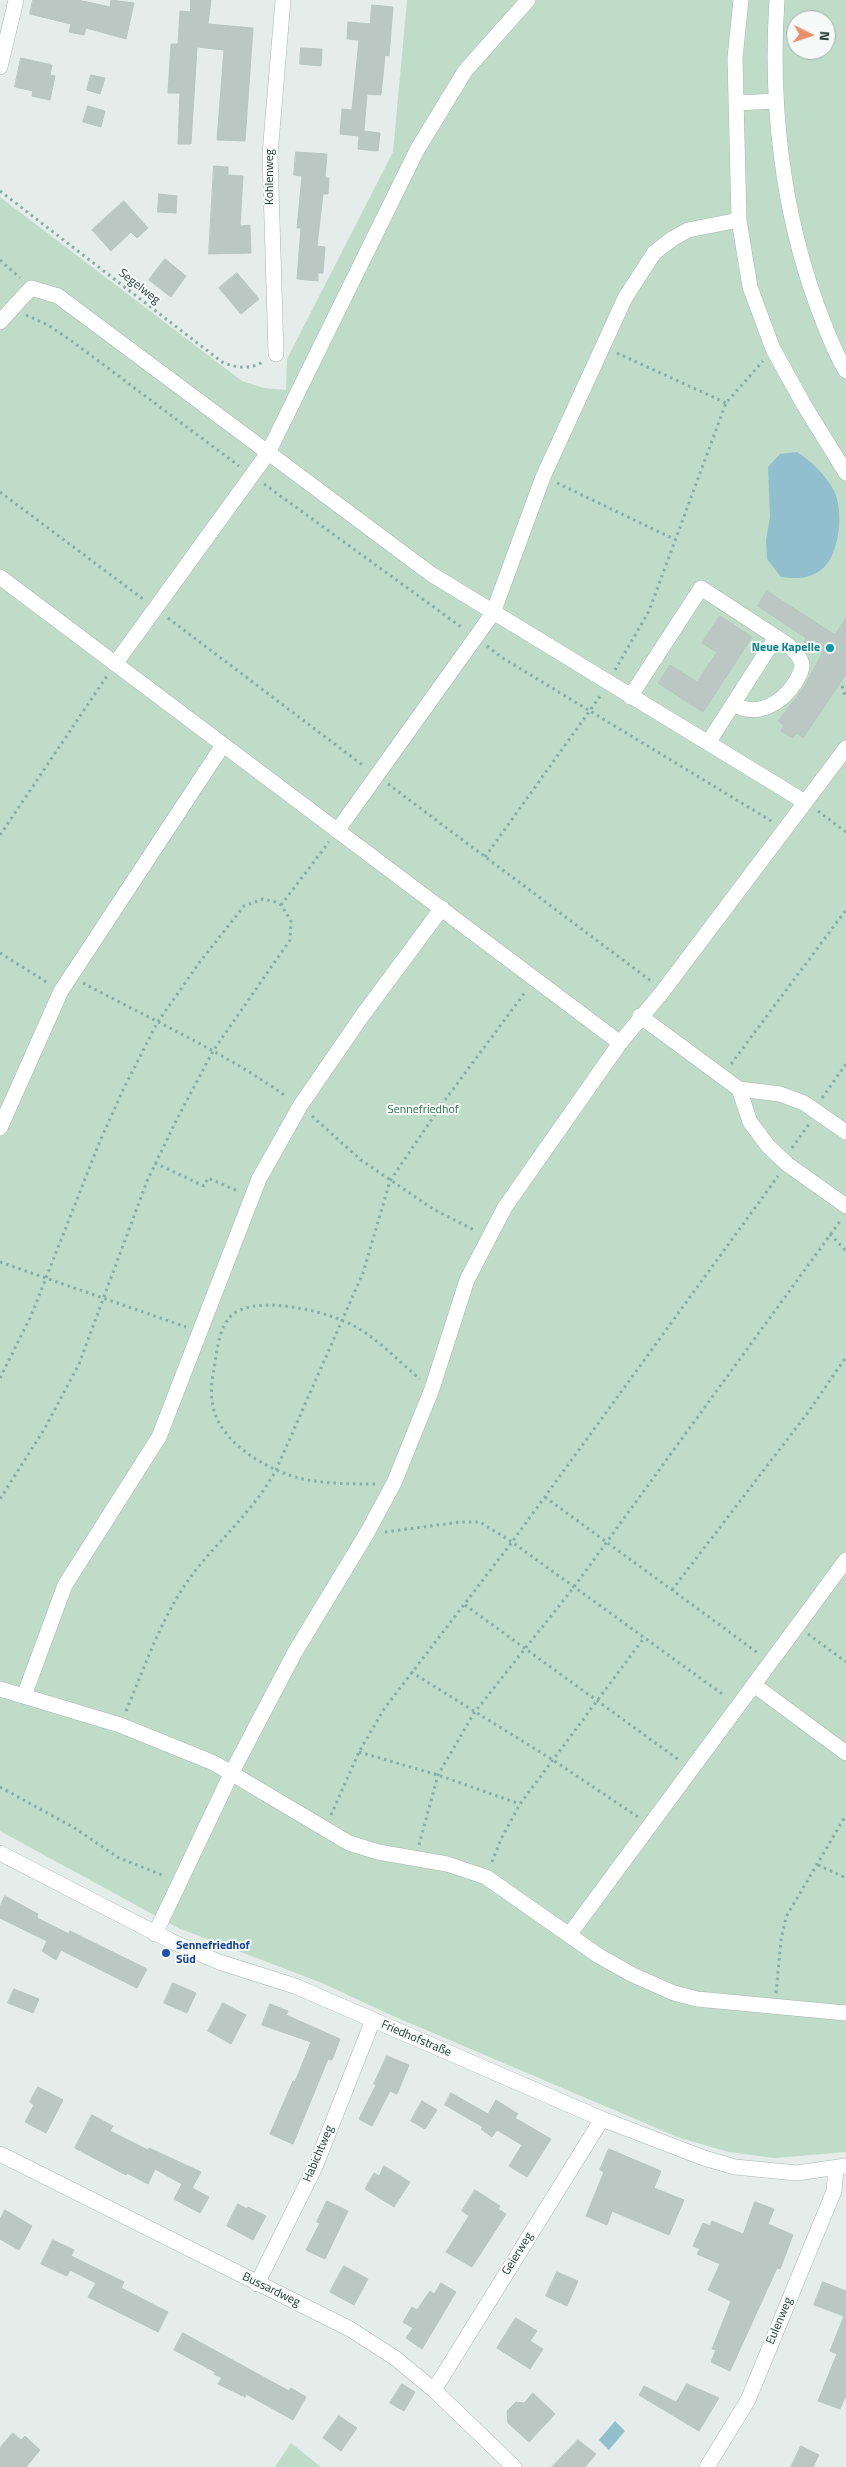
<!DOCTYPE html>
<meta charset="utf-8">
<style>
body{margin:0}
#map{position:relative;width:846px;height:2467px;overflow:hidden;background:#e4edea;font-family:"Titillium Web",sans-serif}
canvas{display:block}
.north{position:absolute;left:786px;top:10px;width:50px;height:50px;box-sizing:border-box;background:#f5f9f7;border:1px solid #a2aeab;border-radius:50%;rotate:94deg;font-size:14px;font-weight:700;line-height:20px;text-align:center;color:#253d38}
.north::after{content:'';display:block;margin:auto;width:18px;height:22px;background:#e89068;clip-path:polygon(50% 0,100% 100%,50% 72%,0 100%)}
</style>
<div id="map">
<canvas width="846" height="2467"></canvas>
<div class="north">N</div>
</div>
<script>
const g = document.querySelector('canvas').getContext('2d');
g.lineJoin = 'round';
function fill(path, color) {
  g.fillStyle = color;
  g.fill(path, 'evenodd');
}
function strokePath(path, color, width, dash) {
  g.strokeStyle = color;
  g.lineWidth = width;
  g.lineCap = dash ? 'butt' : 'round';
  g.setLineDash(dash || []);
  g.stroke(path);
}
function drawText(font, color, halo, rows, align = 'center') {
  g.font = font + ' "Titillium Web",sans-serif';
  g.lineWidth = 4;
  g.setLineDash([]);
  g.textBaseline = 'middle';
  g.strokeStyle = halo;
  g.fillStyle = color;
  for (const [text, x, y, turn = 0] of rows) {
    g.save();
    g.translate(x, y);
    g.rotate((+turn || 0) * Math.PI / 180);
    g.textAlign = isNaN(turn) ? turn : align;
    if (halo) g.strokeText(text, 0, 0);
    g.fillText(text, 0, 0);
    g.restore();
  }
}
const green = new Path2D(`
 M407,0H846V2152L774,2158L729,2152L680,2138L393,2016L322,1983L178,1928L0,1831V197L242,381L264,388L286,390L287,359L393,152ZM796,20H826V50H796Z
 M291,2443L321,2467H275Z`);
const water = new Path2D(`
 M797,452C812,462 825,474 834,491C844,510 840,556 821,570C809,579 795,579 781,577L767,559L766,540L770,517L768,467L780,454Z
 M615,2421L625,2431L609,2450L599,2440Z`);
const building = new Path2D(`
 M33,0H78L110,7L111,0L134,3L126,39L86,28L84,35L69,32L71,24L30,14Z
 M191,0H211L208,24L253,28L245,141L217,140L224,50L197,47L191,144H178L180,93H168L171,44H178L180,11L190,12Z
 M372,5L393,7L389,56L385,55L381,95L367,94L364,131L380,133L378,151L358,149L359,136L340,134L342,109L352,110L359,40L347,39L348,22L370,24Z
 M301,48L322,49L321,66L300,64Z
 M21,58L52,65L50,75L55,76L50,100L32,96L33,91L15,87Z
 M91,75L105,78L100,94L87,90Z
 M88,106L105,111L101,127L83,122Z
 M296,152L327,154L325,178H329L328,194H323L317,246L325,247L323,273H318V281L297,279L301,228H297L302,176L294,175Z
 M214,166L228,167V175L243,176L240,226L250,225L251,253L209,254Z
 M159,194L177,196L176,213L158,212Z
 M124,201L148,228L137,238L131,232L111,251L92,230Z
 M165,259L186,276L171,297L149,280Z
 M237,273L259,299L241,314L219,288Z
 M767,591L835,635L846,618V674L803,738L796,733L793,738L781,731L784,725L778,721L803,689L822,654L804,642L806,638L758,606Z
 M720,616L752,637L703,712L658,683L670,665L697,682L717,652L702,643Z
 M5,1896L38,1914L37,1918L69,1934L70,1931L147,1969L137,1988L61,1950L56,1960L42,1951L47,1941L0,1918V1907Z
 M173,1983L196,1993L187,2013L164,2003Z
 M14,1989L39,1999L33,2013L8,2003Z
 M223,2003L246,2015L231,2044L208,2031Z
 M270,2004L288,2011L286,2015L340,2039L332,2060L328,2059L293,2144L270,2134L293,2081L295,2082L311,2042L262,2025Z
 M387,2056L409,2065L397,2094L390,2091L372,2126L359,2119L376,2085L374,2084Z
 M38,2087L63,2100L46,2133L25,2122L34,2105L30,2102Z
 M451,2093L488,2114L496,2100L518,2114L515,2118L551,2139L527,2177L509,2166L522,2145L497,2130L492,2137L481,2129L483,2127L445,2105Z
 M422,2101L437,2110L425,2129L411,2121Z
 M92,2115L113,2126L110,2131L148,2150L149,2148L201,2172L192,2188L209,2197L200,2213L174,2199L182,2184L155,2169L148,2184L127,2173L126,2175L75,2148Z
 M609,2149L661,2171L654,2188L684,2200L669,2235L612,2211L607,2225L586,2216L604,2172L600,2170Z
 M384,2166L410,2182L394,2207L365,2189L374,2173L379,2176Z
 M475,2190L500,2206L498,2209L506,2214L472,2267L446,2252L469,2216L462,2211Z
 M327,2201L348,2211L325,2259L306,2250L320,2223L317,2222Z
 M755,2202L774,2209L768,2224L793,2235L780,2269L777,2268L730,2371L711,2362L716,2350L712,2349L731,2301L708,2290L720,2264L697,2254L700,2249L693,2246L703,2223L710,2226L712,2221L743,2234Z
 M238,2204L247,2209L248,2207L266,2216L253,2240L227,2226Z
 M5,2210L32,2226L19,2250L0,2239V2220Z
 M53,2240L74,2250L71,2256L124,2282L121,2288L168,2312L158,2332L88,2297L96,2283L70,2270L67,2276L41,2264Z
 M344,2266L368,2279L354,2305L330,2292Z
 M557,2272L578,2281L567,2306L546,2296Z
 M823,2282L846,2291V2395L840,2409L818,2401L837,2354L830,2351L844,2316L814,2305Z
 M441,2283L456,2292L422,2349L406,2338L413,2328L403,2322L412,2307L417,2310L430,2291L434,2294Z
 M516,2318L537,2331L530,2341L543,2349L530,2369L497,2348Z
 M183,2333L289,2391L291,2388L306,2397L293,2420L246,2394L245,2397L218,2384L222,2378L214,2374L215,2372L174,2350Z
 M402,2384L415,2392L404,2411L390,2403Z
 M687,2384L719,2398L699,2431L639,2395L644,2386L676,2402Z
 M533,2393L555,2414L529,2442L508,2423L507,2411L516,2402L524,2403Z
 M339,2416L357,2428L341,2451L323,2438Z
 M13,2433L21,2440L25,2436L40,2450L26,2467H0V2448Z
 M578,2440L596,2454L585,2467H552Z
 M801,2446L819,2455L813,2467H791Z`);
const path = new Path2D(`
 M0,191L222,362C236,368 251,370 264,361
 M0,260L20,278
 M26,315L48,325L73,342L239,466
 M617,353L726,403
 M557,483L676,540
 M264,484L464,629
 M0,492L143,599
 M168,618L365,767
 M487,646L501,657L773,822
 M615,670L649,611L726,403L763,361
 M842,686L846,698
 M388,784L651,981
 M818,811L846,832
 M0,835L107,676
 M485,857L601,695
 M281,905L329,842
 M0,953L48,983
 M83,983C152,1020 224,1052 287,1097
 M731,1064L846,910
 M822,1098L846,1064
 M312,1116L361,1160L433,1209L476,1231
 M792,1148L809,1124
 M155,1163L204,1186L208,1178L238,1191
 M830,1234L846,1251
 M0,1262L186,1327
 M0,1378L31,1316L100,1141L123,1090L157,1023L199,963L244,906L263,899L273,901L281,905L291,921L290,940L213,1051L176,1121L147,1181L79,1364L45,1428L0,1499
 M375,1484C351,1484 327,1484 303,1479C271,1472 227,1447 215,1414C210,1400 211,1382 214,1369C217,1353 218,1331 229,1318C249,1294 316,1309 341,1320C371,1331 396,1359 420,1379
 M545,1497L758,1653
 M385,1532L460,1522H480L512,1542L725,1696
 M672,1590L809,1411L846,1357
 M465,1605L679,1760
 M808,1634L846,1662
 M411,1672L553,1760L638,1817
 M126,1711C146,1664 163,1612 195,1571C223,1536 254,1510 276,1470L363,1273L390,1181L442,1104L526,991
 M359,1752L438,1775L520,1804
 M0,1787L73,1827L119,1858L165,1876
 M331,1815L359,1752L384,1709L512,1542L778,1176
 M419,1845L438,1775L474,1713L574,1587L841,1220
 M492,1862L501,1839L520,1804L644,1638
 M818,1865L846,1878
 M776,1993L781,1940L786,1917L846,1815`);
const minor = new Path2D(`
 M741,0L735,58L739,220L750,287L773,349L804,405L846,473
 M777,0C770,103 782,211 818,308C826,329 834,352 846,371
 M0,67L16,0
 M737,103L775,101
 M0,322L31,288L58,296L431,574L805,802
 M276,354L270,154L283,0
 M0,577L620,1043
 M115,664L268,453L417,150L465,71L528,0
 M630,697L701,588L776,637L708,743
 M733,704C757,718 781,704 795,683C799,676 804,668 801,661C796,649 786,644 776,637
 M337,831L493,613L543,477L625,298L654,253L672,239L688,230L739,220
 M640,1016L739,1089L750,1122L768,1146L787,1164L846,1206
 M739,1089L780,1094L804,1103L846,1132
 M0,1128L61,991L223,745
 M754,1685L846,1753
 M0,1689L120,1725L214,1763L349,1843L378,1852L447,1864L486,1877L599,1956L633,1975L674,1993L697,1999L846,2013
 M24,1696L65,1585L159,1437L259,1179L300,1106L362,1016L442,908
 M0,1853L171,1941L219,1962L295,1986L602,2119L704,2158L735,2167L797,2173L846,2166
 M155,1934L232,1772L295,1652L367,1533L394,1483L432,1389L467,1280L505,1207L620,1043L663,991L846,748
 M569,1935L846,1560
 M0,2154L350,2329L395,2358L434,2390L514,2467
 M257,2284L315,2167L373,2020
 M434,2390L602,2119
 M707,2467L748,2400L834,2191L836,2168`);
const markers = [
 [830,648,5,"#0f9aa8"],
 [166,1953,5,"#1a4fb4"]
];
const streetNames = [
 ["Kohlenweg",270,177,-90],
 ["Segelweg",139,287,38],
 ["Friedhofstraße",416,2039,23],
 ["Habichtweg",319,2154,-67],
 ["Geierweg",518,2254,-58],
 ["Bussardweg",271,2290,26],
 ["Eulenweg",780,2321,-67]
];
const cultureNames = [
 ["Neue Kapelle",820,648]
];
const parkNames = [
 ["Sennefriedhof",423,1110]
];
const transitNames = [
 ["Sennefriedhof",176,1946],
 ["Süd",176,1960]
];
fill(green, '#bfdcc9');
fill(water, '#91bfcd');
fill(building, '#bac7c3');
strokePath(building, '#b7c6c1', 1);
strokePath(minor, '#a7b5b1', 16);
strokePath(path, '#87aea5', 3, [2.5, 4]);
strokePath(minor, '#fff', 15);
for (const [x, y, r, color] of markers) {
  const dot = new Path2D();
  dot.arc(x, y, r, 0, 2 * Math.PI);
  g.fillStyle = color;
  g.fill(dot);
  strokePath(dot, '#f5f9f7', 2);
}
drawText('12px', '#253d38', '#f5f9f7', streetNames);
drawText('bold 12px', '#0d838f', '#f5f9f7', cultureNames, 'right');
drawText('12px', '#32714f', '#f5f9f7', parkNames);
drawText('bold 12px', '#164399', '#f5f9f7', transitNames, 'left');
</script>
